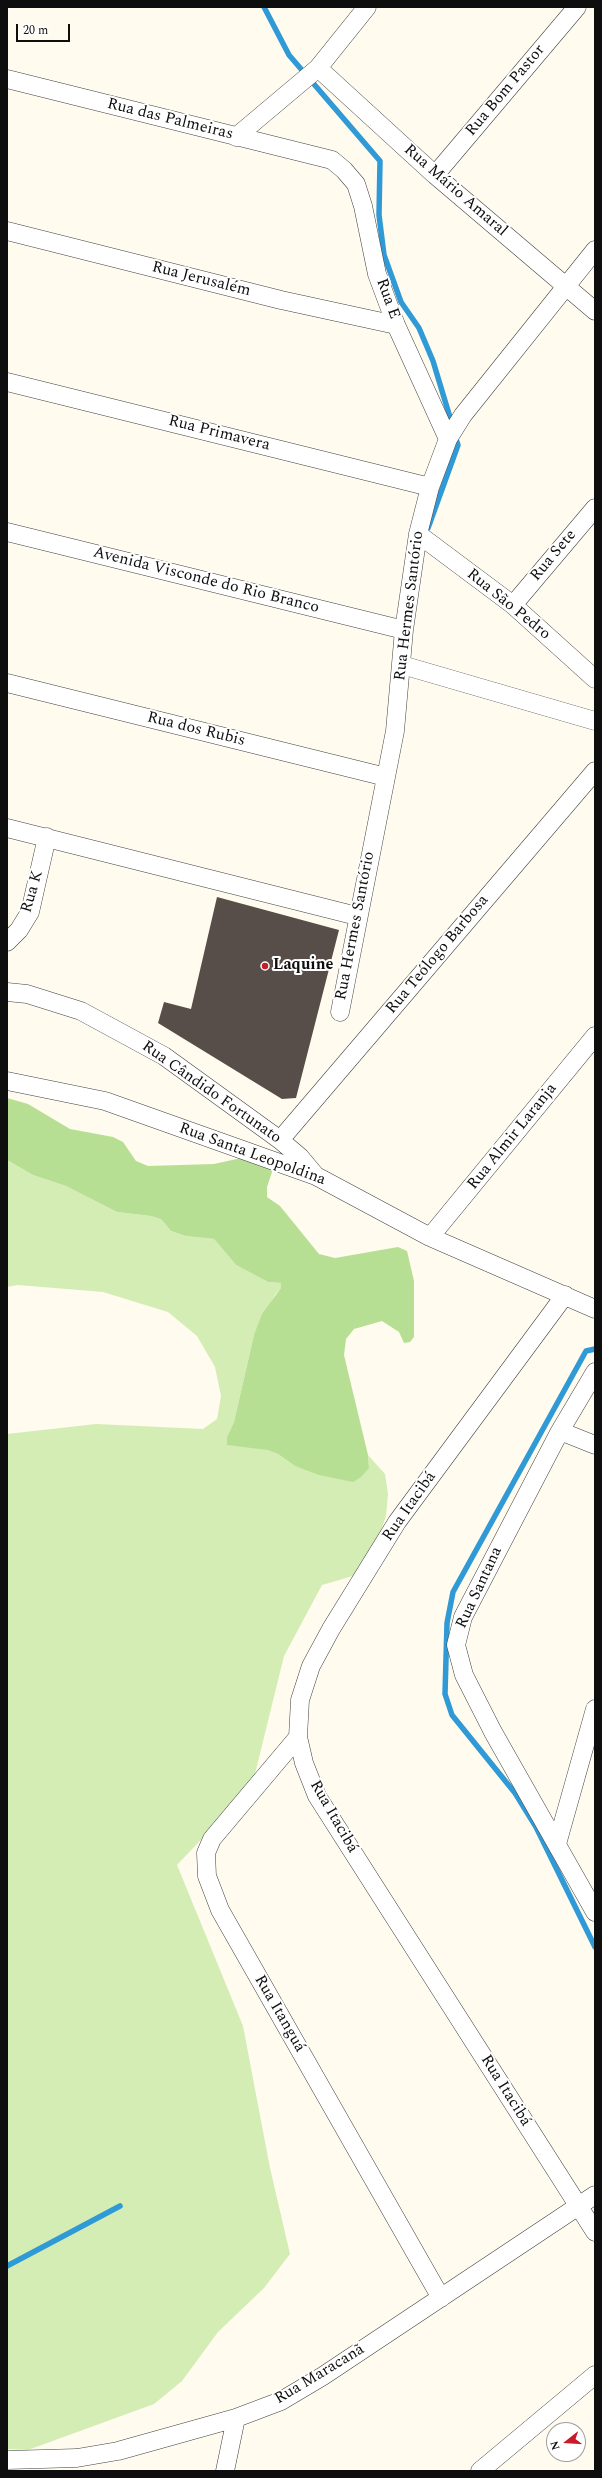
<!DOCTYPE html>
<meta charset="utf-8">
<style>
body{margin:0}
#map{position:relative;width:602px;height:2478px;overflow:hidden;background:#fffbee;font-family:Spectral,serif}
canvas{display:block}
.frame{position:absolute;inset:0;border:8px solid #0e0e0e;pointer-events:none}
.north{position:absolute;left:546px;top:2422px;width:40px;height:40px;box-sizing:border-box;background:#fff;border:1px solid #9f9f9f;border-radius:50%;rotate:253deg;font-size:11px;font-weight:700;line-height:16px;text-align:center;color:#0e0e0e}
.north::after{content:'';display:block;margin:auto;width:14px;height:18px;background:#c81b29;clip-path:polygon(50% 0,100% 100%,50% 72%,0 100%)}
.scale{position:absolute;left:16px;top:24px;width:54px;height:18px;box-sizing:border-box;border:2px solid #0e0e0e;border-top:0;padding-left:5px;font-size:12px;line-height:14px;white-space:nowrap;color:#0e0e0e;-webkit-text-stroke:3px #fff;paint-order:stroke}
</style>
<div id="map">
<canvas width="602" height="2478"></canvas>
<div class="frame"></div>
<div class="north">N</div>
<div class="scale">20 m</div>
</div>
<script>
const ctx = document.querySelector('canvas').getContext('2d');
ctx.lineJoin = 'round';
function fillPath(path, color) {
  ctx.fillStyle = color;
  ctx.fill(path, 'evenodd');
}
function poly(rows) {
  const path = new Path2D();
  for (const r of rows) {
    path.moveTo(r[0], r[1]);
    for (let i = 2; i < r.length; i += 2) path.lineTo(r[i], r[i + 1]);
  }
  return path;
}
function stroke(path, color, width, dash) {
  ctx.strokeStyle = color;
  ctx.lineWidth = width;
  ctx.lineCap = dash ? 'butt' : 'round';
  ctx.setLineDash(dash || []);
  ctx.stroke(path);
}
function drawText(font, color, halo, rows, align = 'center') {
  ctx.font = font + ' Spectral,serif';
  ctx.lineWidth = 4;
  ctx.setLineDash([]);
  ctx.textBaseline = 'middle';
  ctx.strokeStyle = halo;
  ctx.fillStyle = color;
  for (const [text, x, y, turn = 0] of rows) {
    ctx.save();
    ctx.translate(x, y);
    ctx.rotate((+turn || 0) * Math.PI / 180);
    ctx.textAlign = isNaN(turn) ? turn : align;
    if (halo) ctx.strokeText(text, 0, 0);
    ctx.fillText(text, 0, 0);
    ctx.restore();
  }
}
const green = poly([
 [7,1160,33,1175,66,1186,117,1212,151,1216,161,1219,171,1231,186,1236,214,1239,236,1265,268,1282,281,1283,281,1288,275,1295,254,1335,234,1422,227,1437,231,1444,267,1450,278,1454,295,1466,336,1478,369,1468,368,1455,385,1474,388,1494,386,1516,380,1533,353,1576,322,1585,284,1656,252,1786,177,1865,243,2026,270,2168,290,2254,264,2288,218,2332,182,2381,154,2404,28,2450,7,2449,7,1434,96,1424,203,1429,217,1419,221,1396,215,1367,197,1336,168,1312,103,1292,18,1285,7,1287]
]);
const forest = poly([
 [7,1098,28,1104,70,1129,113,1137,123,1142,136,1161,148,1166,214,1164,255,1155,274,1166,267,1187,267,1197,280,1206,319,1254,335,1258,398,1247,407,1251,414,1281,414,1337,410,1342,404,1343,399,1332,382,1321,354,1329,346,1339,344,1355,368,1455,369,1468,361,1477,353,1482,319,1475,295,1466,278,1454,267,1450,227,1445,227,1437,234,1422,254,1335,262,1314,281,1288,281,1283,268,1282,236,1265,214,1239,186,1236,171,1231,161,1219,151,1216,117,1212,66,1186,33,1175,7,1160]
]);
const stream = poly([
 [264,7,289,55,380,161,379,215,384,255,401,302,419,328,433,361,452,424],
 [428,528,458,445,455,436],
 [595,1349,586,1351,453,1592,447,1623,445,1694,452,1715,515,1793,536,1827,595,1947],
 [7,2266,120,2206]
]);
const building = poly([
 [217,897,339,930,296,1098,282,1099,158,1023,164,1002,191,1009]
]);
const minor = poly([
 [318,68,435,175,595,311],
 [7,79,332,160,344,170,356,184,363,206,377,274,396,325,448,439],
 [236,137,318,68,367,7],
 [435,175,577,7],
 [7,231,281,300,396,325],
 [7,382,430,487],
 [7,532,404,630],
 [418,534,513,605,595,679],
 [513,605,595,508],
 [402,665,595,721],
 [7,683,386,777],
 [7,828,357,916],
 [7,942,19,930,30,912,47,837],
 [7,992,27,994,81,1011,164,1056,280,1140,300,1157,316,1176],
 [340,1012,395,731,404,630,418,534,430,487,448,439,463,415,595,250],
 [7,1081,105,1101,316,1176,430,1237,595,1309],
 [280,1140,595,771],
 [430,1237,595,1036],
 [565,1295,397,1522,331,1629,311,1666,300,1700,298,1737,304,1763,317,1796,595,2232],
 [595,1372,560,1431,463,1617,456,1645,464,1675,493,1732,595,1912],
 [560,1431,595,1445],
 [298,1737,212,1839,206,1853,207,1876,220,1910,441,2298],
 [557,1844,595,1709],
 [7,2460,77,2458,118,2451,236,2418,281,2401,323,2376,595,2195],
 [225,2471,236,2418],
 [480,2471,595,2375]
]);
const markers = [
 [265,966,4,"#c81b29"]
];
const streetNames = [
 ["Rua Bom Pastor",506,91,-50],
 ["Rua das Palmeiras",170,120,14],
 ["Rua Mário Amaral",455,191,41],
 ["Rua Jerusalém",201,280,14],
 ["Rua E",387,299,70],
 ["Rua Primavera",219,434,14],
 ["Rua Sete",554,556,-50],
 ["Avenida Visconde do Rio Branco",206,581,14],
 ["Rua São Pedro",508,605,39],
 ["Rua Hermes Santório",410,606,-83],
 ["Rua dos Rubis",196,730,14],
 ["Rua K",33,892,-74],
 ["Rua Hermes Santório",356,926,-79],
 ["Rua Teólogo Barbosa",438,955,-50],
 ["Rua Cândido Fortunato",211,1093,35],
 ["Rua Almir Laranja",513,1137,-51],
 ["Rua Santa Leopoldina",252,1155,20],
 ["Rua Itacibá",410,1507,-55],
 ["Rua Santana",480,1588,-65],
 ["Rua Itacibá",333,1817,60],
 ["Rua Itanguá",279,2014,60],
 ["Rua Itacibá",505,2091,58],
 ["Rua Maracanã",320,2375,-31]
];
const poiNames = [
 ["Laquine",273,966]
];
fillPath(green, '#d4edb5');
fillPath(forest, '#b7df93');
stroke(stream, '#309ad7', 5.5);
fillPath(building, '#574e49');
stroke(minor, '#414141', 19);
stroke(minor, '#fff', 18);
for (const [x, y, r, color] of markers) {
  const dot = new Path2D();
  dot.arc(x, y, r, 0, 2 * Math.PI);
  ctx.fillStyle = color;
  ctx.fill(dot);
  stroke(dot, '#fff', 1.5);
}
drawText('16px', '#0e0e0e', '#fff', streetNames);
drawText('bold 16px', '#0e0e0e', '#fff', poiNames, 'left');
</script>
